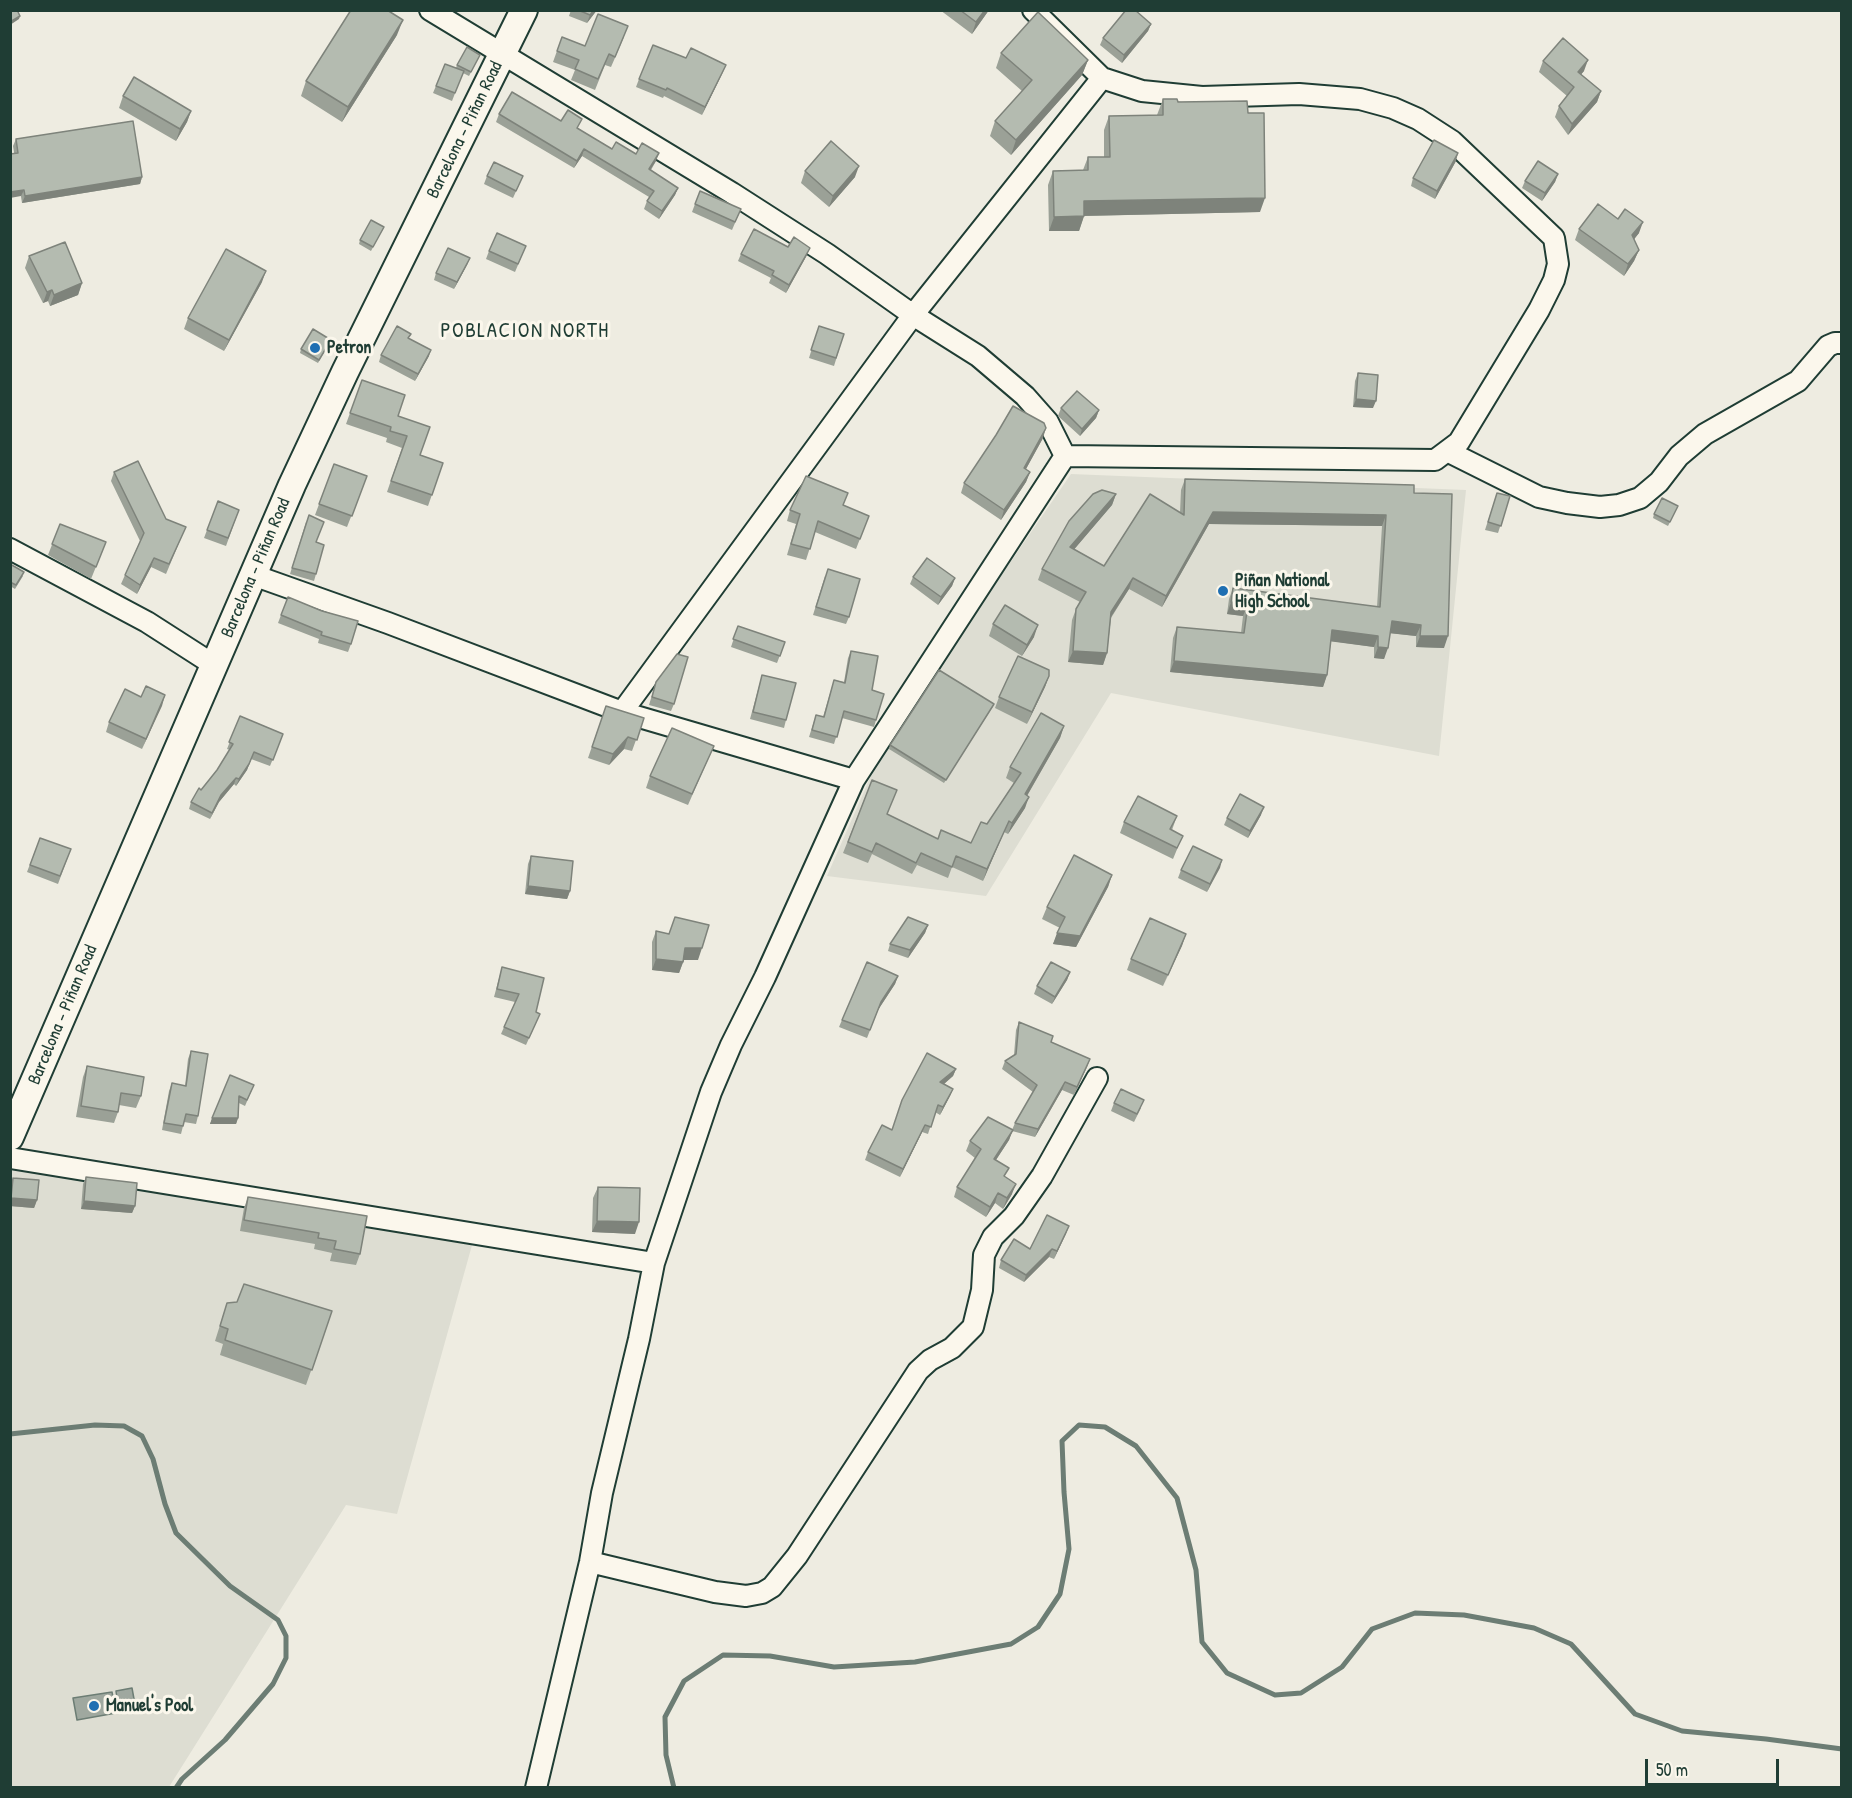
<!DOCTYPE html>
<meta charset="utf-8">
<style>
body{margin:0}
#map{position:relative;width:1852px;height:1798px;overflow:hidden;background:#eeece1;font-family:"Patrick Hand",sans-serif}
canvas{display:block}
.frame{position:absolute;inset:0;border:12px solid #1f3d34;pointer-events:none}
.scale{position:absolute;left:1645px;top:1759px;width:134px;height:27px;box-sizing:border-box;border:3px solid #1f3d34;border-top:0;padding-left:8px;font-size:18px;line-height:21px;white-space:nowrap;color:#1f3d34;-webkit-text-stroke:4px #fbf7ec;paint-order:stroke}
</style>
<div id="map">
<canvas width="1852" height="1798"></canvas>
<div class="frame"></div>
<div class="scale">50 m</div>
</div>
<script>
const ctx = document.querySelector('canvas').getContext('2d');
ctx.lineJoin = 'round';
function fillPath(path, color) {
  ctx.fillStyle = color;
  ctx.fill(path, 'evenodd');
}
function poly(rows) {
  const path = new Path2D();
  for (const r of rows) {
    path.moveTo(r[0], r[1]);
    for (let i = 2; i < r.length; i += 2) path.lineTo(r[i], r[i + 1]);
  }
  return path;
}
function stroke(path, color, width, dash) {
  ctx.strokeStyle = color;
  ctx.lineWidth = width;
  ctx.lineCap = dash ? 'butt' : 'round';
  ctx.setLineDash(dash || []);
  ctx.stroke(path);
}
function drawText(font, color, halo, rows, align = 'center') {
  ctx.font = font + ' "Patrick Hand",sans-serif';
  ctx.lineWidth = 6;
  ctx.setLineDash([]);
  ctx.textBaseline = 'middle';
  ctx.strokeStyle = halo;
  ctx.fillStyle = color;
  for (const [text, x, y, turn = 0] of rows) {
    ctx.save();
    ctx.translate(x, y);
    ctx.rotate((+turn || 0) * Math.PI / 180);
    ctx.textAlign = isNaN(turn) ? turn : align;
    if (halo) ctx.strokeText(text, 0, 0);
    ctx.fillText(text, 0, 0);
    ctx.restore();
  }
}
const built = poly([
 [1071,474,1466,490,1439,756,1111,693,986,896,827,876,884,746],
 [15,1165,474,1238,397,1514,346,1505,169,1787,11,1788,10,1176]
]);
const water = poly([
 [132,1688,136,1710,119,1713,116,1691,132,1688],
 [112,1692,116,1713,77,1720,73,1698,112,1692]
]);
const stream = poly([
 [10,1434,95,1425,124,1426,142,1436,153,1459,165,1504,176,1533,230,1586,278,1620,286,1636,286,1658,273,1684,225,1740,182,1779,176,1788],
 [674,1788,666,1755,665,1717,684,1681,723,1655,770,1656,834,1667,915,1662,1011,1644,1038,1627,1060,1594,1069,1549,1064,1492,1062,1441,1079,1425,1105,1427,1136,1446,1177,1498,1196,1570,1202,1642,1227,1673,1275,1695,1301,1693,1342,1667,1372,1629,1415,1613,1464,1615,1534,1628,1571,1644,1635,1714,1682,1731,1766,1739,1842,1749]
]);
const minor = poly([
 [430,10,732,193,827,254,913,315,978,356,1025,396,1048,422,1065,456],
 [1033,10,1102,78,1142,91,1202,97,1299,94,1360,99,1393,108,1418,119,1452,141,1554,238,1558,264,1554,280,1539,310,1459,442,1435,460,1065,456],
 [1449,452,1539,497,1567,503,1600,507,1619,505,1640,498,1659,482,1679,456,1705,434,1798,381,1828,346,1835,343,1842,343],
 [10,549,147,622,214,665],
 [253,575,388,623,622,712,854,780],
 [622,712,913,315,1102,78],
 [10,1158,654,1263],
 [590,1562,715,1592,746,1596,762,1593,772,1587,797,1556,918,1371,930,1360,952,1348,973,1327,982,1290,984,1255,993,1237,1014,1216,1042,1176,1097,1078],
 [536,1788,590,1562,602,1493,639,1339,654,1263,711,1092,731,1045,765,977,854,780,1065,456]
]);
const major = poly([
 [10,1137,292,485,345,372,524,10]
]);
const wall = poly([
 [571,10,597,10,587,23,569,16],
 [940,10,989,10,972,34],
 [1151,24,1148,31,1122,63,1100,45,1103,38],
 [397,35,342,122,301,96,306,81],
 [562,37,585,46,624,37,611,67,605,65,595,90,571,80,575,70,553,62],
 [1001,53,1088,60,1082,75,1011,155,990,136,995,121,1022,91,996,68],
 [480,55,469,76,463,73,452,101,433,93,445,64,456,68,457,65],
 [686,58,726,65,702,115,664,96,663,98,636,87,639,79],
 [1543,61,1584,71,1581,74,1601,91,1597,102,1568,135,1555,117,1559,106,1567,96,1539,72],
 [123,96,191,111,187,122,176,141,119,108],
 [1163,99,1248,113,1260,212,1084,216,1079,231,1049,231,1048,185,1053,171,1083,170,1088,157,1104,157,1104,130,1109,116,1157,115],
 [499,114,561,121,579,129,612,149,636,154,656,161,651,170,678,188,675,195,659,219,644,209,647,201,649,197,582,156,574,168,496,122],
 [16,139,142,177,140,184,22,203,13,146],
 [1456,161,1435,199,1411,186,1413,178],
 [805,171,855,177,829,207,801,183],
 [1558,174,1555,182,1542,201,1522,188,1525,181],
 [487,176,523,176,513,198,484,184],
 [695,204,741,209,732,230,692,212],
 [384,227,371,251,359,244,360,240],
 [1579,229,1639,233,1634,239,1639,250,1634,261,1624,276,1575,240],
 [526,246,515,272,486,259,489,251],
 [788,247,807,255,786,293,769,283,771,278,738,261,741,254],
 [29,256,82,283,78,295,50,306,48,301,43,303,25,268],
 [470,258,467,265,454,289,434,280,436,273],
 [262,282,224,351,184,329,188,318],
 [819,326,844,334,834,366,809,358],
 [409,338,429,356,415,381,379,362,381,355],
 [331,340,318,363,300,353,301,349],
 [1358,373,1373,408,1353,407,1355,381],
 [362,380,398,416,420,455,443,463,428,506,387,492,402,448,386,442,387,438,346,424],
 [1061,408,1099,410,1096,418,1080,436,1058,416],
 [1043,438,1026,469,1030,472,1026,482,1001,520,961,493,964,483],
 [334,464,367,476,347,527,315,515],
 [114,472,166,519,182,536,166,574,151,567,137,594,121,584,140,541,111,481],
 [1185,479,1414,493,1444,648,1416,647,1416,636,1390,633,1384,659,1374,658,1374,647,1331,641,1327,675,1323,687,1170,672,1173,638,1177,627,1241,633,1243,616,1227,614,1229,599,1233,588,1377,607,1382,526,1209,524,1162,607,1129,589,1111,618,1107,653,1103,665,1068,662,1072,620,1076,609,1080,602,1038,580,1042,569,1116,494,1112,505,1074,549,1104,566,1180,513,1181,490],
 [1497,493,1510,496,1498,533,1485,530],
 [218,501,239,510,226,546,204,538],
 [843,506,869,516,856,549,815,532,806,560,787,555,796,524,787,521,790,510],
 [1676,510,1668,526,1653,518,1654,514],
 [306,522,316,542,316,574,314,581,290,574],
 [60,524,106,542,91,579,48,555],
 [10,564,23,576,15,589,10,586],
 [825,576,849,617,846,624,813,615],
 [913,577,955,578,952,586,938,605,910,584],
 [281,615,351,644,348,652,318,643,319,639,278,623],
 [993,624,1034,637,1022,656,989,636],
 [738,626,785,642,777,663,731,647],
 [851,651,872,690,876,720,874,727,842,718,834,744,809,737,816,715,823,717,834,680,844,682,848,658],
 [762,675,786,720,784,728,750,719],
 [1049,676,1045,687,1027,724,995,708,999,697],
 [656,682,674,704,671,711,649,705],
 [165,695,142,749,106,732,109,722,141,697],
 [994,704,992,708,944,783,889,749,890,745],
 [606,706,644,718,632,751,624,749,609,765,588,758],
 [240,716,283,734,270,766,251,759,247,770,236,786,234,784,219,802,210,819,189,809,191,802,217,770,230,750,227,749],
 [1064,726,1060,738,1027,796,1025,808,1008,834,1004,832,983,881,952,867,948,878,917,865,912,874,872,854,868,863,843,853,872,780,888,815,938,839,971,843,987,824,1014,783,1006,778,1010,767],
 [714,746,688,805,646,788,650,776],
 [1261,815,1248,838,1224,825,1227,818],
 [1177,816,1172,830,1178,847,1173,859,1120,833,1124,822],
 [40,838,71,849,58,884,27,872],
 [531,856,570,891,567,899,525,894,528,864],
 [1222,860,1207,892,1178,878,1181,870],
 [1112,875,1108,887,1076,947,1053,944,1060,928,1042,919,1047,907],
 [928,925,925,933,908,958,888,951,890,944],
 [656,931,698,960,684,960,679,973,652,970,652,942],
 [1186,934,1163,986,1127,970,1131,959],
 [502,967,536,1012,540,1014,526,1045,501,1034,515,1002,494,997],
 [1070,972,1067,980,1052,1004,1034,994,1037,986],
 [898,976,895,984,878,1010,867,1038,839,1027,842,1020],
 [1019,1022,1051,1042,1090,1059,1074,1095,1062,1090,1035,1137,1012,1131,1009,1140,996,1160,1005,1178,1012,1194,1003,1209,995,1203,986,1217,954,1197,957,1187,975,1158,966,1151,970,1141,1012,1130,1015,1123,1033,1092,1002,1069,1005,1061,1014,1055,1016,1030],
 [191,1051,198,1116,196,1124,184,1122,181,1134,162,1130,169,1091,172,1083,185,1086,188,1059],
 [87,1066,141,1096,136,1108,119,1105,118,1112,114,1123,76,1117,83,1077],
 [956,1069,953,1076,944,1084,953,1089,950,1096,940,1115,935,1112,928,1134,922,1132,900,1177,865,1160,868,1152],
 [230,1075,254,1085,245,1106,239,1103,238,1118,236,1124,210,1124],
 [1114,1103,1141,1108,1134,1122,1111,1111],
 [86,1177,135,1206,132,1213,81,1209,83,1184],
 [13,1178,37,1200,34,1208,10,1206,10,1185],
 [598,1187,635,1234,592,1232,593,1198],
 [248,1197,360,1254,356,1265,330,1261,332,1253,314,1249,315,1244,240,1231,244,1208],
 [1069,1226,1054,1259,1049,1257,1024,1282,999,1268,1001,1260,1030,1249],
 [227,1303,332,1311,306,1385,220,1355,223,1344,215,1341]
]);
const shadedWall = poly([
 [594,10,597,10,587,23,590,15],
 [985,10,989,10,972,34,976,22],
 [20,16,19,19,10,25,10,22],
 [403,20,397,35,342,122,348,107],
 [1151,24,1148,31,1122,63,1124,55],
 [1088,60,1082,75,1011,155,1016,140],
 [1588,60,1584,71,1574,83,1578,72],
 [726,65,723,72,702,115,705,107],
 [1601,91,1597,102,1568,135,1572,124],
 [191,111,187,122,176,141,180,129],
 [584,149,582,156,574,168,577,161],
 [659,153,656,161,646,176,649,169],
 [1458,153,1456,161,1435,199,1437,191],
 [859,166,855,177,829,207,833,196],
 [1558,174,1555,182,1542,201,1545,193],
 [142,177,140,184,22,203,25,196],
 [678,188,675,195,659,219,662,211],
 [24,190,21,196,10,198,10,192],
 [1265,198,1260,212,1079,216,1084,201],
 [1084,216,1079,231,1049,231,1054,217],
 [1643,222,1639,233,1628,247,1632,235],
 [810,248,807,255,786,293,789,285],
 [1639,250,1634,261,1624,276,1628,264],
 [470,258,467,265,454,289,457,282],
 [266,271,262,282,224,351,229,340],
 [82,283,78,295,50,306,54,295],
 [52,290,48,301,43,303,47,292],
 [431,350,429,356,415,381,418,374],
 [1356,399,1376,401,1373,408,1353,407],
 [1099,410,1096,418,1080,436,1082,429],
 [1046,428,1043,438,1021,478,1024,468],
 [1030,472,1026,482,1001,520,1004,510],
 [1116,494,1112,505,1066,559,1070,547],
 [1213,512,1386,515,1382,526,1209,524,1162,607,1166,596],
 [154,558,151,567,137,594,140,585],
 [955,578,952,586,938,605,941,597],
 [1133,578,1129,589,1107,623,1111,612],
 [1231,602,1248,604,1243,616,1227,614],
 [1392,621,1421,625,1416,636,1388,633],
 [1038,625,1034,637,1022,656,1027,645],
 [1332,630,1378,636,1374,647,1328,641],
 [1420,636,1448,636,1444,648,1416,647],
 [1378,647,1388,648,1384,659,1374,658],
 [1073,651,1107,653,1103,665,1068,662],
 [1174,661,1327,675,1323,687,1170,672],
 [1049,676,1045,687,1027,724,1032,712],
 [165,695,162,706,142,749,146,739],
 [1064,726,1060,738,1021,806,1025,794],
 [628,737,624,749,609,765,613,754],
 [254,752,247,770,236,786,239,779],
 [236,778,234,784,219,802,210,819,221,795],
 [1029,797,1025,808,1008,834,1012,823],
 [1264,807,1261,815,1248,838,1250,831],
 [1009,821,1004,832,983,881,987,869],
 [1222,860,1220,868,1207,892,1210,884],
 [1112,875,1108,887,1076,947,1053,944,1057,933],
 [528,886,570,891,567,899,525,894],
 [928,925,925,933,908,958,910,950],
 [1186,934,1182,946,1163,986,1168,975],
 [685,948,702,948,698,960,681,960],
 [656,959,683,962,679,973,652,970],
 [1070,972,1067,980,1052,1004,1055,997],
 [898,976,895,984,878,1010,867,1038,881,1002],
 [1090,1059,1087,1067,1074,1095,1077,1087],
 [956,1069,953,1076,937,1090,940,1082],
 [1065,1082,1062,1090,1035,1137,1038,1129],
 [953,1089,950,1096,940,1115,943,1107],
 [212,1118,238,1118,236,1124,210,1124],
 [925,1125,922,1132,900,1177,903,1169],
 [1013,1130,1009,1140,990,1169,994,1159],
 [1016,1184,1012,1194,1003,1209,1007,1198],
 [998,1193,995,1203,986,1217,990,1207],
 [11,1198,37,1200,34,1208,10,1206],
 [84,1201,135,1206,132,1213,81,1209],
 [597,1221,639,1222,635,1234,592,1232],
 [1069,1226,1066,1234,1054,1259,1057,1251],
 [1052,1249,1049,1257,1024,1282,1026,1275]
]);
const building = poly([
 [10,10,17,10,20,16,10,22,10,10],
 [351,10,387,10,403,20,348,107,306,81,351,10],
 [578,10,594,10,590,15,578,10],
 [960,10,985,10,976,22,960,10],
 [1126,10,1135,10,1151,24,1124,55,1103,38,1126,10],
 [1038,12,1088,60,1016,140,995,121,1032,80,1001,53,1038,12],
 [598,14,628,26,615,57,609,54,598,79,575,69,579,60,557,51,562,37,585,46,598,14],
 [1563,38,1588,60,1578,72,1601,91,1572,124,1559,106,1574,87,1543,61,1563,38],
 [653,45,686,58,691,48,726,65,705,107,667,88,666,90,639,79,653,45],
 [467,47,480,55,471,72,457,65,467,47],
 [445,64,464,71,455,93,436,86,445,64],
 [134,77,191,111,180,129,123,96,134,77],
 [512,92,561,121,568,110,582,119,577,128,612,149,616,142,636,154,642,143,659,153,649,169,678,188,662,211,647,201,654,191,584,149,577,161,499,114,512,92],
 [1163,99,1177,99,1178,102,1247,101,1248,113,1264,113,1265,198,1084,201,1084,216,1054,217,1053,171,1088,170,1088,157,1110,157,1109,116,1163,115,1163,99],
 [133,121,142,177,25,196,24,190,10,192,10,154,18,153,16,139,133,121],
 [1434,140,1458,153,1437,191,1413,178,1434,140],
 [831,141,859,166,833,196,805,171,831,141],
 [1538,161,1558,174,1545,193,1525,181,1538,161],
 [494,162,523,176,516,191,487,176,494,162],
 [700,191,741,209,735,222,695,204,700,191],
 [1598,204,1618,219,1625,209,1643,222,1632,235,1639,250,1628,264,1579,229,1598,204],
 [371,220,384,227,373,247,360,240,371,220],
 [754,229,788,247,794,237,810,248,789,285,772,275,774,271,741,254,754,229],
 [497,233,526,246,518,264,489,251,497,233],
 [65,242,82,283,54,295,52,290,47,292,29,256,65,242],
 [448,248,470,258,457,282,436,273,448,248],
 [226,249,266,271,229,340,188,318,226,249],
 [397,326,411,334,408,338,431,350,418,374,381,355,397,326],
 [819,326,844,334,836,358,811,350,819,326],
 [313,329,331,340,319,360,301,349,313,329],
 [1358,373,1378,375,1376,401,1356,399,1358,373],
 [362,380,405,395,398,416,430,427,420,455,443,463,432,495,391,481,407,436,390,431,391,427,350,413,362,380],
 [1077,391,1099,410,1082,429,1061,408,1077,391],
 [1013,406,1044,423,1046,428,1024,468,1030,472,1004,510,964,483,996,435,1013,406],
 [138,461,166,519,186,527,169,564,154,558,140,585,125,575,144,533,114,472,138,461],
 [334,464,367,476,352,516,319,504,334,464],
 [806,476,848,493,843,505,869,516,860,539,818,521,810,549,791,544,800,514,790,510,806,476],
 [1185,479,1414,485,1414,493,1452,494,1448,636,1420,636,1421,625,1392,621,1388,648,1378,647,1378,636,1332,630,1327,675,1174,661,1177,627,1244,633,1248,604,1231,602,1233,588,1380,607,1386,515,1213,512,1166,596,1133,578,1111,612,1107,653,1073,651,1076,609,1086,592,1042,569,1069,521,1093,494,1102,490,1116,494,1070,547,1104,566,1150,494,1184,515,1185,479],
 [1497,493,1510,496,1501,526,1488,522,1497,493],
 [1662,498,1678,506,1670,522,1654,514,1662,498],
 [218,501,239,510,228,538,207,530,218,501],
 [309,515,324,522,316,542,324,545,316,574,292,568,309,515],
 [60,524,106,542,96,567,52,544,60,524],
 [927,558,955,578,941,597,913,577,927,558],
 [10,564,24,572,16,585,10,582,10,564],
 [828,569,860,579,849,617,816,607,828,569],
 [288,597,322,611,358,621,351,644,321,635,322,632,281,615,288,597],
 [1005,605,1038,625,1027,645,993,624,1005,605],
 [738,626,785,642,780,656,733,639,738,626],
 [851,651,878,656,872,690,884,694,876,720,844,711,837,737,812,730,816,715,824,717,834,680,845,683,851,651],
 [677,654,688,657,674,704,652,697,656,682,677,654],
 [1018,656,1049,670,1049,676,1032,712,999,697,1018,656],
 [939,670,994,704,946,780,890,745,939,670],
 [762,675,796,683,786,720,753,712,762,675],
 [146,686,165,695,146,739,109,722,125,689,141,697,146,686],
 [606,706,644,718,637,740,628,737,613,754,592,747,606,706],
 [1041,713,1064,726,1025,794,1029,797,1012,823,1009,821,987,869,956,856,952,867,921,853,916,863,876,843,872,852,848,842,872,780,897,790,887,814,938,839,941,830,971,843,981,822,987,824,1021,773,1010,767,1041,713],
 [240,716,283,734,273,760,254,752,249,764,239,779,236,778,221,795,212,813,191,802,199,788,201,790,217,770,233,744,229,742,240,716],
 [672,728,714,746,692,794,650,776,672,728],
 [1240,794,1264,807,1250,831,1227,818,1240,794],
 [1138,796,1177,816,1170,829,1183,836,1177,848,1124,822,1138,796],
 [40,838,71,849,60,876,30,865,40,838],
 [1193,846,1222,860,1210,884,1181,870,1193,846],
 [1074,855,1112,875,1080,936,1057,933,1065,917,1047,907,1074,855],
 [531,856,573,861,570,891,528,886,531,856],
 [675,917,709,925,702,948,685,948,683,962,656,959,656,931,669,934,675,917],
 [908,917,928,925,910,950,890,944,908,917],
 [1150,918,1186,934,1168,975,1131,959,1150,918],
 [867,962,898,976,881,1002,870,1030,842,1020,867,962],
 [1051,962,1070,972,1055,997,1037,986,1051,962],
 [502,967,544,978,536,1012,540,1014,529,1038,504,1027,519,994,497,989,502,967],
 [1019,1022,1053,1036,1051,1042,1090,1059,1077,1087,1065,1082,1038,1129,1015,1123,1037,1085,1005,1061,1016,1054,1019,1022],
 [191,1051,208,1054,198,1116,186,1114,183,1126,164,1123,172,1083,186,1086,191,1051],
 [927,1053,956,1069,940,1082,953,1089,943,1107,938,1105,931,1127,925,1125,903,1169,868,1152,882,1125,892,1130,902,1100,927,1053],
 [87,1066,144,1077,141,1096,121,1093,118,1112,81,1106,87,1066],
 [230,1075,254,1085,247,1100,239,1096,238,1118,212,1118,230,1075],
 [1121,1089,1144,1100,1137,1114,1114,1103,1121,1089],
 [988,1117,1013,1130,994,1159,1009,1168,1004,1176,1016,1184,1007,1198,998,1193,990,1207,957,1187,981,1149,970,1141,988,1117],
 [86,1177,137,1183,135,1206,84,1201,86,1177],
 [13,1178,39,1180,37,1200,11,1198,13,1178],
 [598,1187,640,1188,639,1222,597,1221,598,1187],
 [248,1197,367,1216,360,1254,334,1249,336,1241,318,1238,319,1233,244,1220,248,1197],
 [1047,1215,1069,1226,1057,1251,1052,1249,1026,1275,1001,1260,1014,1239,1030,1249,1047,1215],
 [244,1284,332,1311,312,1370,225,1340,228,1329,220,1326,227,1303,237,1302,244,1284]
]);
const markers = [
 [315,348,6,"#1f6fb2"],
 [1223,591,6,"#1f6fb2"],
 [94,1706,6,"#1f6fb2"]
];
const streetNames = [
 ["Barcelona - Piñan Road",465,130,-64],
 ["Barcelona - Piñan Road",256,568,-67],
 ["Barcelona - Piñan Road",63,1015,-67]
];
const poiNames = [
 ["Petron",327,348],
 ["Piñan National",1235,581],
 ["High School",1235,602],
 ["Manuel's Pool",106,1706]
];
const quarterNames = [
 ["POBLACION NORTH",525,331]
];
fillPath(built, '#ddddd2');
fillPath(water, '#9fa89f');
stroke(water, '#6c7d74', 1.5);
stroke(stream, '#6c7d74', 5);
stroke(minor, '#1f3d34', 24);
stroke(major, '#1f3d34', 30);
stroke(minor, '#fbf7ec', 20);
stroke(major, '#fbf7ec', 26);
fillPath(wall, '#9ba197');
fillPath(shadedWall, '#7e837b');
fillPath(building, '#b4bbb0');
stroke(building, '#7e837b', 1.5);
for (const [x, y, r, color] of markers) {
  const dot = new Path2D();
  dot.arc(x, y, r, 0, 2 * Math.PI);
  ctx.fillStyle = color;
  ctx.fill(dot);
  stroke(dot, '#fbf7ec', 2);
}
drawText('18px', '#1f3d34', '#fbf7ec', streetNames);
drawText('bold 18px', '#1f3d34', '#fbf7ec', poiNames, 'left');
ctx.letterSpacing = '1.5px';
drawText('21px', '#1f3d34', '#fbf7ec', quarterNames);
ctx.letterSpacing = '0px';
</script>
